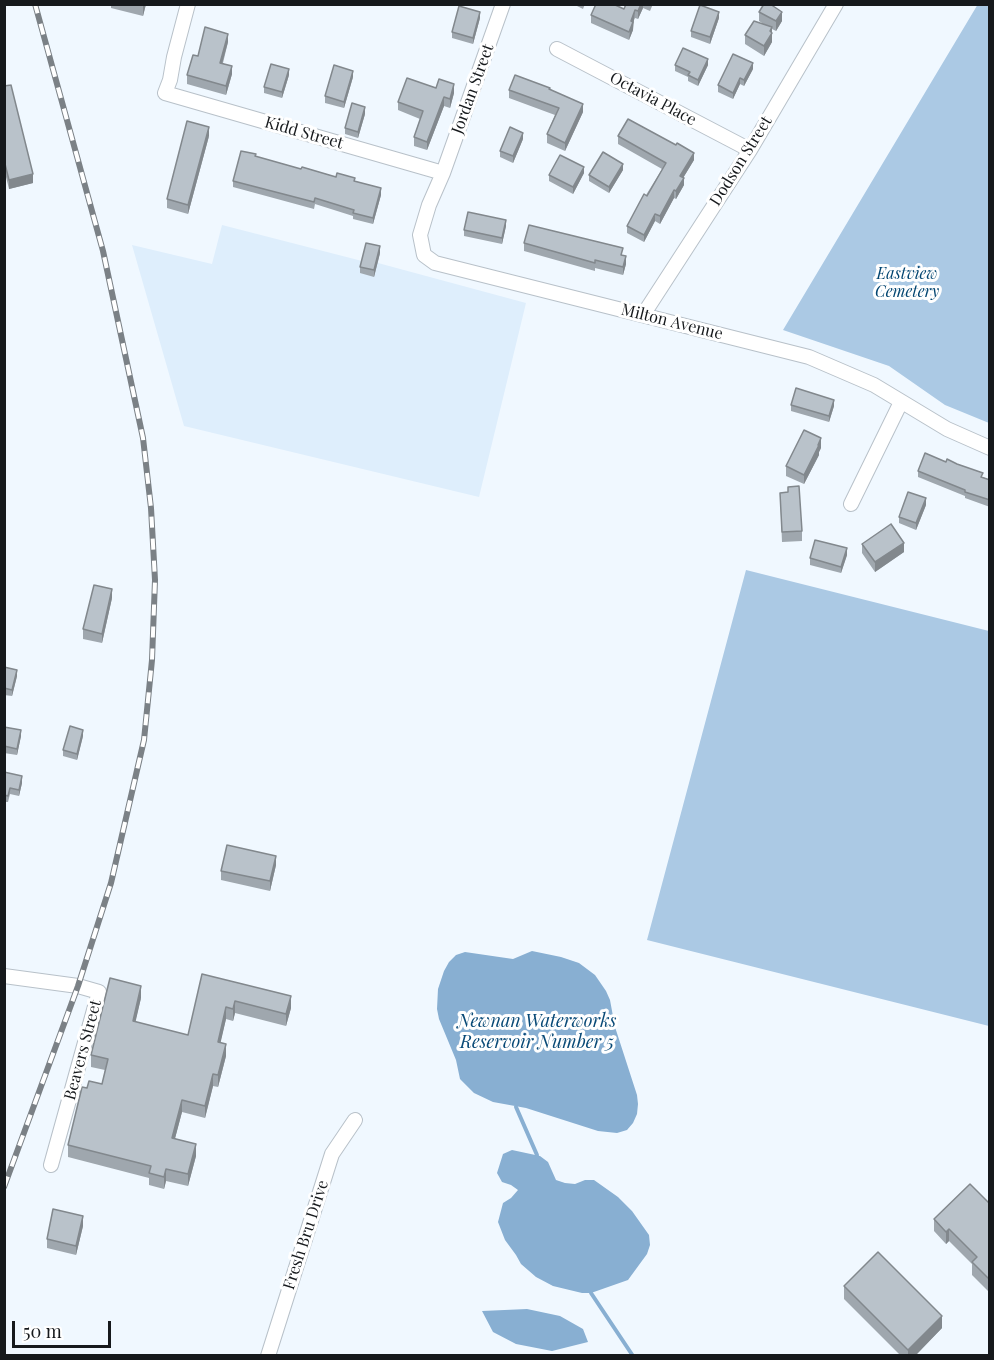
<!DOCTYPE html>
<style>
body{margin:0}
#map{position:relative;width:994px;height:1360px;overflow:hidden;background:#f0f8ff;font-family:"Playfair Display",serif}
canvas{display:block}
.frame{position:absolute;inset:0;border:6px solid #16191c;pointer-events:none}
.scale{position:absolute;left:12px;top:1321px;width:99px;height:27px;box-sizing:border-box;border:3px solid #16191c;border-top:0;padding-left:8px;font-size:18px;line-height:21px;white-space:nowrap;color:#16191c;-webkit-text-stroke:4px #fff;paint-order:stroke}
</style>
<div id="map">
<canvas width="994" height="1360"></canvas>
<div class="frame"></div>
<div class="scale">50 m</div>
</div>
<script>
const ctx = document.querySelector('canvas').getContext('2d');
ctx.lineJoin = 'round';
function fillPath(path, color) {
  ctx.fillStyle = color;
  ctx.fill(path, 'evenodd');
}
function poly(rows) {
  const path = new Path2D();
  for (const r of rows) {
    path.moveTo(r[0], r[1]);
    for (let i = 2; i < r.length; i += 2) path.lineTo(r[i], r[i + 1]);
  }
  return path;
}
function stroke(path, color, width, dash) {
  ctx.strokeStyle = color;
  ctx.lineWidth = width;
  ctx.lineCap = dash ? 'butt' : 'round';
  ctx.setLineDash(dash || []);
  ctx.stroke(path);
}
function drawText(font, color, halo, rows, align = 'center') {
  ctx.font = font + ' "Playfair Display",serif';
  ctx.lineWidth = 6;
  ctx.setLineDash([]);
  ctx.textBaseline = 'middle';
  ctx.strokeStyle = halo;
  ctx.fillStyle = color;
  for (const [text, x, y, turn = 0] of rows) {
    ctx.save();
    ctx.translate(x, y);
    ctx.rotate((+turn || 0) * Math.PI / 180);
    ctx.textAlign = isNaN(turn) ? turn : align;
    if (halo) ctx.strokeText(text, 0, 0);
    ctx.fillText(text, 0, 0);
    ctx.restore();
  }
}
const built = poly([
 [222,225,362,261,366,249,380,253,378,263,526,303,479,497,184,426,132,245,212,264]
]);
const green = poly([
 [978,4,990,5,989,423,945,405,889,366,783,330],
 [746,570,989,631,989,1026,647,940]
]);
const water = poly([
 [532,951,561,957,579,963,595,975,606,991,610,1000,615,1027,637,1095,638,1104,637,1114,633,1123,627,1130,617,1133,598,1131,526,1108,493,1102,474,1093,460,1079,456,1060,439,1019,437,1009,438,989,444,971,449,962,456,955,465,952,513,959],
 [512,1150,540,1156,548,1162,556,1180,565,1183,575,1184,585,1180,594,1180,618,1197,632,1211,649,1235,650,1245,647,1254,628,1280,591,1293,582,1293,553,1286,536,1277,521,1264,516,1255,505,1240,498,1222,503,1203,511,1198,518,1190,511,1185,502,1182,497,1173,503,1154],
 [527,1309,560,1316,583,1329,588,1342,552,1351,516,1344,493,1332,482,1311]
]);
const stream = poly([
 [516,1107,537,1155],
 [591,1293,633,1356]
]);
const minor = poly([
 [188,4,174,57,170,80,165,93,443,173],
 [503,4,443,173,429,205,420,235,424,255,435,263,809,357,874,385,947,429,990,448],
 [557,49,750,150],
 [643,315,750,150,836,4],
 [851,504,901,402],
 [4,976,78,986,99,992,51,1165],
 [268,1356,332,1154,355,1120]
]);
const rail = poly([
 [4,1187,78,986,111,883,144,740,152,660,155,580,151,508,143,438,103,251,35,4]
]);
const wall = poly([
 [111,4,146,4,143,16,111,8],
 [573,4,585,4,583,9],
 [626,4,653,4,650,11,643,8,638,19,635,18,633,22,633,30,629,40,591,23,591,15,624,9],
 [759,12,782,21,776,31,772,29,772,42,764,56,745,44,745,35,765,25,759,21],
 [480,18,473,44,452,38,452,32],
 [719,18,710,44,691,37,691,31],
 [228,42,223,63,232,74,226,95,187,84,187,75,198,56],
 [675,65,708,65,698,86,688,81,688,77,675,71],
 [753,69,744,86,740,84,733,99,718,92,718,85],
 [289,75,282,98,264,93,264,87],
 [353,77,344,108,325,103,325,96],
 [4,86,33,183,9,189,4,169],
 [436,88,454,93,450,108,444,106,427,150,414,146,414,137,420,119,398,110,398,102],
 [550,89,583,112,565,151,547,143,547,134,555,115,509,98,509,90],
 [365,114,358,138,345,134,345,128],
 [209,136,188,214,167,208,167,199],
 [618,136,694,160,683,178,684,185,676,199,674,198,660,224,655,221,644,242,627,233,627,226,662,169,618,144],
 [523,139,513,163,500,157,500,151],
 [256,157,301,169,355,182,381,195,373,224,353,219,353,216,315,204,314,209,233,187,233,181],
 [623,170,609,193,589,181,589,175],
 [584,173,573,194,549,181,549,175],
 [506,226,502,244,464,236,464,230],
 [524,243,623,256,626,264,623,275,595,268,595,271,524,251],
 [380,253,374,277,360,273,360,267],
 [791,405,834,406,829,422,791,411],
 [821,448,819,452,819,455,804,484,786,476,786,466],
 [946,462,990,480,990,507,965,498,965,496,918,477,918,471],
 [788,492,802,531,802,541,782,542,780,493],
 [926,505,916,530,899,523,899,517],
 [862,544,904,552,875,572,862,553],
 [847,555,841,573,810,565,810,558],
 [112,598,102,643,83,639,83,629],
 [4,667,17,676,12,696,4,695],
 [4,727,21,736,17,755,4,753],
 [83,736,77,760,63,756,63,750],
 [4,772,22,783,19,796,10,794,8,802,4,802],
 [276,865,270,891,221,880,221,871],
 [202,974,291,1008,286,1026,235,1013,233,1021,226,1019,220,1043,226,1056,218,1087,213,1086,205,1118,182,1112,175,1138,196,1156,188,1186,166,1181,164,1189,149,1185,149,1178,68,1157,68,1145,87,1088,102,1084,105,1070,91,1067,91,1055,141,998,135,1022,188,1035],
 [990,1204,990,1293,972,1275,972,1264,949,1241,946,1244,934,1231,934,1219],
 [83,1226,76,1255,47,1248,47,1239],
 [844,1286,942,1328,915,1356,901,1356,844,1299]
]);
const shadedWall = poly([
 [143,4,146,4,143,16],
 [641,4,643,4,643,8,638,19,638,11],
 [635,10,633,30,629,40,631,21],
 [480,12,480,18,473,44,473,38],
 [719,12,719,18,710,44,710,37],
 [782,12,782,21,776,31,776,21],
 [772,27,772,42,764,56,764,46],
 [228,34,228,42,220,71,220,63],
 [708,59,708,65,698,86,698,80],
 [753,63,753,69,744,86,744,80],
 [232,66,232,74,226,95,226,86],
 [289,69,289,75,282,98,282,92],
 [353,71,353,77,344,108,344,102],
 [740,78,740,84,733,99,733,93],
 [454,84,454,93,450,108,450,99],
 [444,97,444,106,427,150,427,142],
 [583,104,583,112,565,151,565,143],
 [365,107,365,114,358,138,358,132],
 [209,127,209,136,188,214,188,205],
 [523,133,523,139,513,163,513,156],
 [694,153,694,160,680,183,680,176],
 [623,164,623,170,609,193,609,187],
 [584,167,584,173,573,194,573,187],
 [33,174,33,183,9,189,9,180],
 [684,178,684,185,676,199,676,191],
 [381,188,381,195,373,224,373,218],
 [674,190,674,198,660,224,660,216],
 [655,214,655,221,644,242,644,235],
 [506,220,506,226,502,244,502,238],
 [380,246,380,253,374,277,374,270],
 [626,256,626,264,623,275,623,267],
 [834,400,834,406,829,422,829,416],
 [821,438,821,448,819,452,819,455,804,484,804,475],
 [926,498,926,505,916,530,916,523],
 [904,543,904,552,875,572,875,562],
 [847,548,847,555,841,573,841,567],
 [112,589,112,598,102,643,102,634],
 [17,670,17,676,12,696,12,690],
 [21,730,21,736,17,755,17,749],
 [83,730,83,736,77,760,77,754],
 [22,776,22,783,19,796,19,790],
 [276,856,276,865,270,891,270,881],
 [141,986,141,998,133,1033,133,1021],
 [291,996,291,1008,286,1026,286,1014],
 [235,1001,235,1013,233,1021,233,1009],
 [226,1007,226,1019,218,1054,218,1042],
 [226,1044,226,1056,218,1087,218,1075],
 [213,1074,213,1086,205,1118,205,1106],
 [182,1100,182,1112,172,1150,172,1138],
 [196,1144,196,1156,188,1186,188,1174],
 [166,1169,166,1181,164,1189,164,1177],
 [83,1216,83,1226,76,1255,76,1246],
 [949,1229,949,1241,946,1244,946,1232],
 [942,1316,942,1328,915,1356,908,1356,908,1350]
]);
const building = poly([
 [596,4,613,4,624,9,626,4,641,4,638,11,635,10,631,21,633,22,629,32,591,15,596,4],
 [764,4,770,4,782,12,776,21,759,12,764,4],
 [700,5,719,12,710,37,691,31,700,5],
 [459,6,480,12,473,38,452,32,459,6],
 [754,21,772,27,770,31,772,33,764,46,745,35,754,21],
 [205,27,228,34,220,63,232,66,226,86,187,75,193,55,198,56,205,27],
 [683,48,708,59,698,80,688,75,690,72,675,65,683,48],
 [733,54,753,63,744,80,740,78,733,93,718,85,733,54],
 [271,64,289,69,282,92,264,87,271,64],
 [334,65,353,71,344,102,325,96,334,65],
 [515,75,550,88,549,89,583,104,565,143,547,134,559,108,509,90,515,75],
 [407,78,436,88,439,79,454,84,450,99,444,97,427,142,414,137,423,111,398,102,407,78],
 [11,85,33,174,9,180,4,160,4,86,11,85],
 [352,103,365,107,358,132,345,128,352,103],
 [628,119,676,145,677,143,694,153,680,176,684,178,676,191,674,190,660,216,655,214,644,235,627,226,644,194,647,196,666,163,618,136,628,119],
 [187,121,209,127,188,205,167,199,187,121],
 [510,127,523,133,513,156,500,151,510,127],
 [241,151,256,154,255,156,301,169,302,167,336,177,337,173,355,178,354,181,381,188,373,218,353,213,354,210,315,198,314,202,233,181,241,151],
 [603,152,623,164,609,187,589,175,603,152],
 [560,155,584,167,573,187,549,175,560,155],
 [468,212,506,220,502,238,464,230,468,212],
 [529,225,623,248,621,255,626,256,623,267,595,260,595,263,524,243,529,225],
 [366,243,380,246,374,270,360,267,366,243],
 [796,388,834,400,829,416,791,405,796,388],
 [804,430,821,438,818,445,819,445,804,475,786,466,804,430],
 [925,453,946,462,947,459,957,464,983,473,981,477,990,480,990,500,965,492,965,490,918,471,925,453],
 [799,486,802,531,782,532,780,493,788,492,788,487,799,486],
 [908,492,926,498,916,523,899,517,908,492],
 [891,524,904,543,875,562,862,544,891,524],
 [815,540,847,548,841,567,810,558,815,540],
 [94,585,112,589,102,634,83,629,94,585],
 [4,667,17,670,12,690,4,688,4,667],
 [70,726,83,730,77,754,63,750,70,726],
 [4,727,21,730,17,749,4,746,4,727],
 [4,772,22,776,19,790,10,788,8,796,4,795,4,772],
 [227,845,276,856,270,881,221,871,227,845],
 [202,974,291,996,286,1014,235,1001,233,1009,226,1007,218,1042,226,1044,218,1075,213,1074,205,1106,182,1100,172,1138,196,1144,188,1174,166,1169,164,1177,149,1173,151,1166,68,1145,82,1087,87,1088,89,1081,102,1084,108,1059,91,1055,110,978,141,986,133,1021,188,1035,202,974],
 [970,1184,990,1204,990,1280,972,1262,977,1257,949,1229,946,1232,934,1219,970,1184],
 [53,1209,83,1216,76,1246,47,1239,53,1209],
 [878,1252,942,1316,908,1350,844,1286,878,1252]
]);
const streetNames = [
 ["Jordan Street",473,89,-70],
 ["Octavia Place",653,99,28],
 ["Kidd Street",304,133,16],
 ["Dodson Street",741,161,-58],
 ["Milton Avenue",672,322,14],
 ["Beavers Street",83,1050,-75],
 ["Fresh Bru Drive",306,1235,-72]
];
const parkNames = [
 ["Eastview",907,274],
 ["Cemetery",907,292]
];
const waterNames = [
 ["Newnan Waterworks",537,1021],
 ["Reservoir Number 5",537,1042]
];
fillPath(built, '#deeefc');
fillPath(green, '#abc9e4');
fillPath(water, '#88afd2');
stroke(stream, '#88afd2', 4);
stroke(minor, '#b8c1c9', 16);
stroke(minor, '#fff', 14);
stroke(rail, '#7b8186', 6);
stroke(rail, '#fff', 4, [11]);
fillPath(wall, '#9fa7ae');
fillPath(shadedWall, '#82888d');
fillPath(building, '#b9c2ca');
stroke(building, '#82888d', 1.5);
drawText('16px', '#16191c', '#fff', streetNames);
drawText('italic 16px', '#004470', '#fff', parkNames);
drawText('italic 18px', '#094a77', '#fff', waterNames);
</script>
